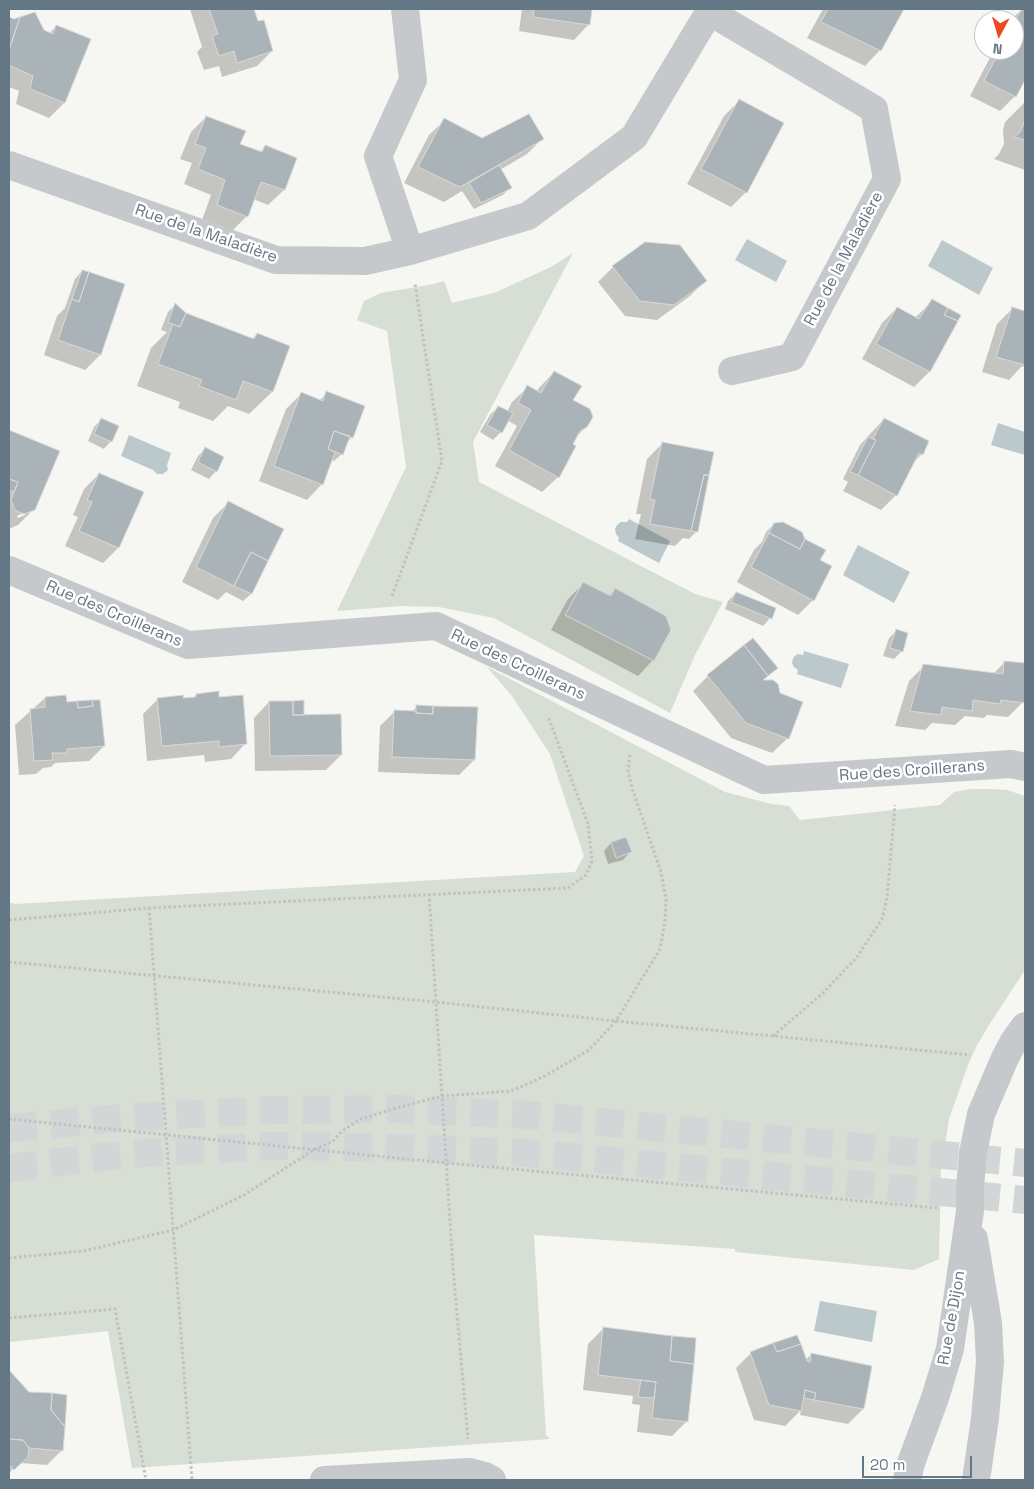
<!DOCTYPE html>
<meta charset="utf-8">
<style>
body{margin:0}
#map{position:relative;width:1034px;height:1489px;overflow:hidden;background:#f6f6f2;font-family:"Space Grotesk",sans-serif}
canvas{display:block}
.frame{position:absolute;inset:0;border:10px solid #647785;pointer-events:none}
.north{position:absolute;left:974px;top:10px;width:50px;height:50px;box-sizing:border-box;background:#fff;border:1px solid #c1c9ce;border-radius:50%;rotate:186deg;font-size:14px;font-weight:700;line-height:20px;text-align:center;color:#647785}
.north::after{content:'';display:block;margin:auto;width:18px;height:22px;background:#ea4a1e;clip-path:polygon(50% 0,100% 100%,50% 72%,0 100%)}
.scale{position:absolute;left:862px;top:1456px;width:110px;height:22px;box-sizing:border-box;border:2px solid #647785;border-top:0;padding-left:6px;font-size:15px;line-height:18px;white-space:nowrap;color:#647785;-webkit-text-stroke:4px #fff;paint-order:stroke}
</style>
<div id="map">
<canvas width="1034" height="1489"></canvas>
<div class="frame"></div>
<div class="north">N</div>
<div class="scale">20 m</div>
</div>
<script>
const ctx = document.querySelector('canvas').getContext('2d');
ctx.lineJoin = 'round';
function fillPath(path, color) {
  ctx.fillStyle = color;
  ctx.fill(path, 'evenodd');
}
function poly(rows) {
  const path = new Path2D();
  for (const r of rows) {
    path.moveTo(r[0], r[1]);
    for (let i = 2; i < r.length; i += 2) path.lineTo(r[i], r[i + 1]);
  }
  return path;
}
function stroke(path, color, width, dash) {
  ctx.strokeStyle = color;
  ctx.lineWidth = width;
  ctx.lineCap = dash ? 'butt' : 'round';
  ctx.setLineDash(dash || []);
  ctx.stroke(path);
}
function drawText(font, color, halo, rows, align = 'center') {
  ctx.font = font + ' "Space Grotesk",sans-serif';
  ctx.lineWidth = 5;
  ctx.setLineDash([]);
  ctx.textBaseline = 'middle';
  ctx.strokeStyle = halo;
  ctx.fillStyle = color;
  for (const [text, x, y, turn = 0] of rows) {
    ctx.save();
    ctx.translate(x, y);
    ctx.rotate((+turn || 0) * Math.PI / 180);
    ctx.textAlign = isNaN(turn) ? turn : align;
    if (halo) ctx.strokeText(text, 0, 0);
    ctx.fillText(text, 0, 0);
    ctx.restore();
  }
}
const green = poly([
 [573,253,473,442,479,482,695,594,723,602,695,655,670,713,494,618,439,607,400,606,337,611,406,467,387,331,357,320,364,301,381,293,434,284,444,281,452,303,494,293,551,267],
 [487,667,725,792,772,804,789,806,800,820,940,805,954,792,971,789,989,789,1007,790,1025,796,1025,970,989,1025,977,1045,968,1065,949,1119,941,1171,939,1259,914,1270,735,1252,735,1249,534,1235,546,1435,550,1439,132,1468,108,1331,9,1342,9,902,15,904,575,872,584,856,550,754,512,696]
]);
const water = poly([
 [747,239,787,261,776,282,735,260],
 [942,240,993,268,979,295,928,266],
 [998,423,1025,432,1025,455,991,445],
 [129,435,171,453,167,465,168,470,163,474,157,474,153,470,121,456],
 [629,519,670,541,659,563,618,541,619,538,616,534,615,529,617,525,621,522,627,522],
 [858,545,910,572,894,603,843,575],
 [804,651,849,664,841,688,797,674,798,670,794,667,792,663,793,658,797,654,803,655],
 [820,1301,877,1311,872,1342,814,1331]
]);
const shadow = poly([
 [190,9,253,9,257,23,272,51,257,66,222,77,219,66,204,70,197,52,202,47],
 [522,9,591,9,589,24,574,40,519,31],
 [823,9,902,9,880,50,865,66,807,38],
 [1022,9,1025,9,1025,77,1015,96,1000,111,970,96,994,50,1014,50,1014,20,1011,20],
 [9,18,49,34,56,26,64,103,49,118,16,104,19,91,9,87],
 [739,101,746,192,731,207,687,184,724,116],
 [1025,102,1025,170,994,159,999,154,1004,144,1003,130,1005,122],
 [206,117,239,144,260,152,265,147,284,190,268,205,253,199,247,216,231,232,202,220,211,195,184,184,192,163,180,159,191,132],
 [445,120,482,139,542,139,527,154,500,170,510,187,503,195,474,209,462,191,444,202,404,183,429,135],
 [645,243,705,281,690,296,657,320,625,316,598,282,613,267],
 [82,271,124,285,100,355,85,370,44,355,57,316,65,308,75,279],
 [932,301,960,315,929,372,914,387,862,359,882,323,897,308,915,318],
 [175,305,185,314,252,339,257,334,289,346,272,392,249,414,228,406,213,421,178,408,180,402,137,386,151,348,167,332,161,330,168,312],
 [1012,309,1025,312,1025,367,1022,366,1009,380,982,372,997,324],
 [554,372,586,427,574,439,558,477,542,492,495,466,517,426,507,420,501,432,493,440,480,432,490,415,498,407,507,412,512,402,528,387,536,392,539,388],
 [327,393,352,437,346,444,342,454,334,461,331,460,322,484,307,500,259,481,286,409,301,394,319,401],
 [884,419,922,454,913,463,896,495,881,510,843,491,848,482,843,479,860,445],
 [101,420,111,441,104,449,88,441,94,427],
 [9,431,58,452,34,509,18,525,9,529],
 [25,512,25,515,18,518,17,516],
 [663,443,697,531,689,539,683,538,675,546,635,539,641,514,636,514,647,459],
 [205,449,216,471,209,479,191,470,198,456],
 [99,474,142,493,118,548,103,563,65,546,78,517,73,515,84,489],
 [228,503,282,529,251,594,243,601,226,592,218,600,182,582,213,518],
 [774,524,818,560,813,600,798,615,737,582,754,550,762,542,766,532],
 [583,584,608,597,615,590,670,630,653,660,638,676,551,630,568,599],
 [736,593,770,618,763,626,725,609,728,601],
 [896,631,907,634,901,652,894,659,883,656,889,638],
 [1005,662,1025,665,1025,688,1023,702,1008,717,987,715,984,718,965,716,955,725,932,723,925,730,895,726,909,681,924,666,993,674],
 [708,676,761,681,788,738,772,753,731,738,693,691],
 [196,695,218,698,246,743,231,759,205,762,204,755,147,761,143,714,158,699,193,698],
 [45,698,66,703,104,746,89,761,55,763,51,767,43,768,36,774,19,775,15,725],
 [269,702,303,714,341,755,326,770,255,771,254,718],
 [417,706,474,760,459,775,378,772,380,726,395,711,412,712],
 [625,839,630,852,623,860,608,864,604,851,611,843],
 [604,1328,672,1337,687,1421,672,1436,637,1432,640,1405,632,1404,633,1396,583,1390,588,1344],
 [751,1353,805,1360,812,1354,863,1409,848,1424,800,1415,801,1410,785,1426,754,1420,736,1368],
 [9,1372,28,1393,62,1450,47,1465,21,1463,21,1461,9,1473]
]);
const building = poly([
 [209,9,254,9,258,21,264,20,273,51,237,63,234,51,219,56,212,36,218,34,209,9],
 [534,9,592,9,590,25,533,17,534,9],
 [828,9,904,9,881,51,821,22,828,9],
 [1022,9,1025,9,1025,80,1016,97,984,81,1000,50,1014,50,1014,23,1022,9],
 [35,12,44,30,53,34,56,25,91,39,65,103,30,89,33,76,9,65,9,50,20,17,35,12],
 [9,17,14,19,20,17,9,50,9,17],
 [739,99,784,123,747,193,701,169,739,99],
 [1025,104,1025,140,1014,137,1020,132,1025,121,1025,104],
 [529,114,544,139,460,187,418,167,444,118,482,138,529,114],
 [206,116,246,131,240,144,262,152,265,145,297,158,285,190,261,182,248,217,217,205,225,180,198,169,206,148,195,144,206,116],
 [499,165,512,188,481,203,469,183,499,165],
 [645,242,680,245,707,281,674,305,640,301,612,266,645,242],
 [82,270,89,272,79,302,72,299,82,270],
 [89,272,125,284,101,355,58,340,72,299,79,302,89,272],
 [932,299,948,308,944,315,958,321,930,372,876,344,897,307,919,319,932,299],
 [175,303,186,313,180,327,168,322,175,303],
 [1012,307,1025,311,1025,365,996,357,1012,307],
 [948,308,961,315,958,321,944,315,948,308],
 [186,313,254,339,257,333,290,346,273,392,243,381,236,400,199,386,202,380,158,364,173,324,180,327,186,313],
 [554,371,582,386,573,400,590,409,593,417,587,427,580,431,573,444,576,446,559,478,509,450,531,410,518,403,527,385,541,393,554,371],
 [326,391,365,406,353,438,334,431,328,449,335,452,323,485,274,466,301,392,323,401,326,391],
 [498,406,513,413,502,433,487,425,498,406],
 [101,418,119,426,112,442,94,434,101,418],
 [884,418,929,441,923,455,919,453,897,496,858,475,876,440,873,439,884,418],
 [9,430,60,451,35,510,24,514,15,510,11,500,18,482,9,479,9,430],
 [334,431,350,436,343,455,328,449,334,431],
 [868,437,876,440,858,475,850,472,868,437],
 [662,442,714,452,709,475,704,475,691,531,650,524,655,500,650,499,662,442],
 [205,447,224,457,217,472,198,462,205,447],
 [99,473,144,492,119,548,79,531,92,502,87,500,99,473],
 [704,475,709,475,698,532,691,531,704,475],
 [9,479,18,482,14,492,9,490,9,479],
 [228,501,284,529,268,561,251,552,234,586,196,567,228,501],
 [783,522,802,532,805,539,800,549,769,533,774,523,783,522],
 [769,533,800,549,805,539,826,550,820,560,832,566,814,601,751,567,769,533],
 [251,552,268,561,252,594,234,586,251,552],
 [583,582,611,596,615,588,666,616,671,630,654,661,565,615,583,582],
 [736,592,776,608,772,619,731,602,736,592],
 [896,629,908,633,903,652,890,648,896,629],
 [753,638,778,668,768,676,744,645,753,638],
 [744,645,768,676,763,680,773,680,778,684,780,693,803,702,789,739,746,723,707,675,744,645],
 [1004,661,1025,663,1025,703,1001,700,1000,704,973,700,972,711,942,707,941,715,910,711,923,664,1003,674,1004,661],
 [219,691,219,697,243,695,247,744,219,747,219,741,162,746,157,698,184,695,183,698,196,697,196,694,219,691],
 [66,695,67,702,77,701,78,708,93,706,92,700,100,700,105,746,67,749,67,753,52,753,53,760,34,761,30,709,45,707,45,697,66,695],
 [92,700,93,706,78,708,77,701,92,700],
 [304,700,304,715,293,715,293,701,304,700],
 [269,701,293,701,293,715,341,714,342,755,270,756,269,701],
 [416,705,433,706,433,714,416,713,416,705],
 [433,706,478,707,475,760,392,757,394,710,416,711,416,713,433,714,433,706],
 [626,837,632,852,616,858,611,842,626,837],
 [603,1327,672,1336,670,1361,694,1364,688,1422,652,1418,656,1382,598,1375,603,1327],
 [797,1335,801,1344,777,1352,773,1343,797,1335],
 [672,1336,696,1338,694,1364,670,1361,672,1336],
 [773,1343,777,1352,801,1344,807,1361,810,1362,811,1353,872,1366,864,1409,814,1400,816,1393,805,1390,801,1411,769,1405,750,1352,773,1343],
 [9,1370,29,1392,52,1393,51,1410,65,1427,63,1451,29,1448,23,1440,9,1439,9,1370],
 [641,1380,656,1382,654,1398,638,1397,641,1380],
 [805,1390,816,1393,814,1400,804,1398,805,1390],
 [52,1393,67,1395,65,1427,51,1410,52,1393],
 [9,1439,23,1440,29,1448,28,1457,14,1470,9,1464,9,1439]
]);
const highwayTunnel = poly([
 [9,1128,134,1117,275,1110,396,1109,528,1115,1025,1163],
 [9,1168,128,1154,275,1146,404,1148,528,1153,1025,1200]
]);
const path = poly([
 [392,596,442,461,415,284],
 [429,894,453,1268,468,1439],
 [149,908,192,1480],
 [9,920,149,908,568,888,586,875,592,861,588,824,548,716],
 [9,962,435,1002,616,1021,970,1055],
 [773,1036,822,994,857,957,882,919,887,898,895,805],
 [9,1119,447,1163,937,1208],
 [9,1258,83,1251,173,1230,244,1195,315,1149,332,1142,342,1131,361,1119,393,1109,442,1096,511,1091,545,1076,589,1050,616,1021,660,949,665,922,666,899,661,872,633,791,628,772,630,754],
 [9,1318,115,1309,146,1480]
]);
const minor = poly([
 [405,9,413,80,378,156,410,251],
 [710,12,874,109,887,179,792,357,732,371],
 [9,165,276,260,365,261,410,251,528,216,634,137,711,9],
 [9,570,188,645,436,626,764,780,1011,764,1025,767],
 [974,1239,988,1323,990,1362,985,1418,976,1480],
 [324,1480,470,1472,485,1476,492,1480],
 [907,1480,911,1463,935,1398,950,1349,970,1211,970,1187,973,1153,981,1114,1005,1058,1014,1041,1025,1026]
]);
const streetNames = [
 ["Rue de la Maladière",206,234,19],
 ["Rue de la Maladière",844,259,-62],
 ["Rue des Croillerans",114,614,23],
 ["Rue des Croillerans",518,665,25],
 ["Rue des Croillerans",912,771,-4],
 ["Rue de Dijon",952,1318,-80]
];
fillPath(green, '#d7ded3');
fillPath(water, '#bbc8cc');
fillPath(shadow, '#0003');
fillPath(building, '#aab3b8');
stroke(building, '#d8d8d5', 1);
stroke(highwayTunnel, '#d2d6d7', 28, [28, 14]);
stroke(path, '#bfc1c3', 3, [2.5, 2.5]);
stroke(minor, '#c6c9cc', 28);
drawText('16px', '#647785', '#fff', streetNames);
</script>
